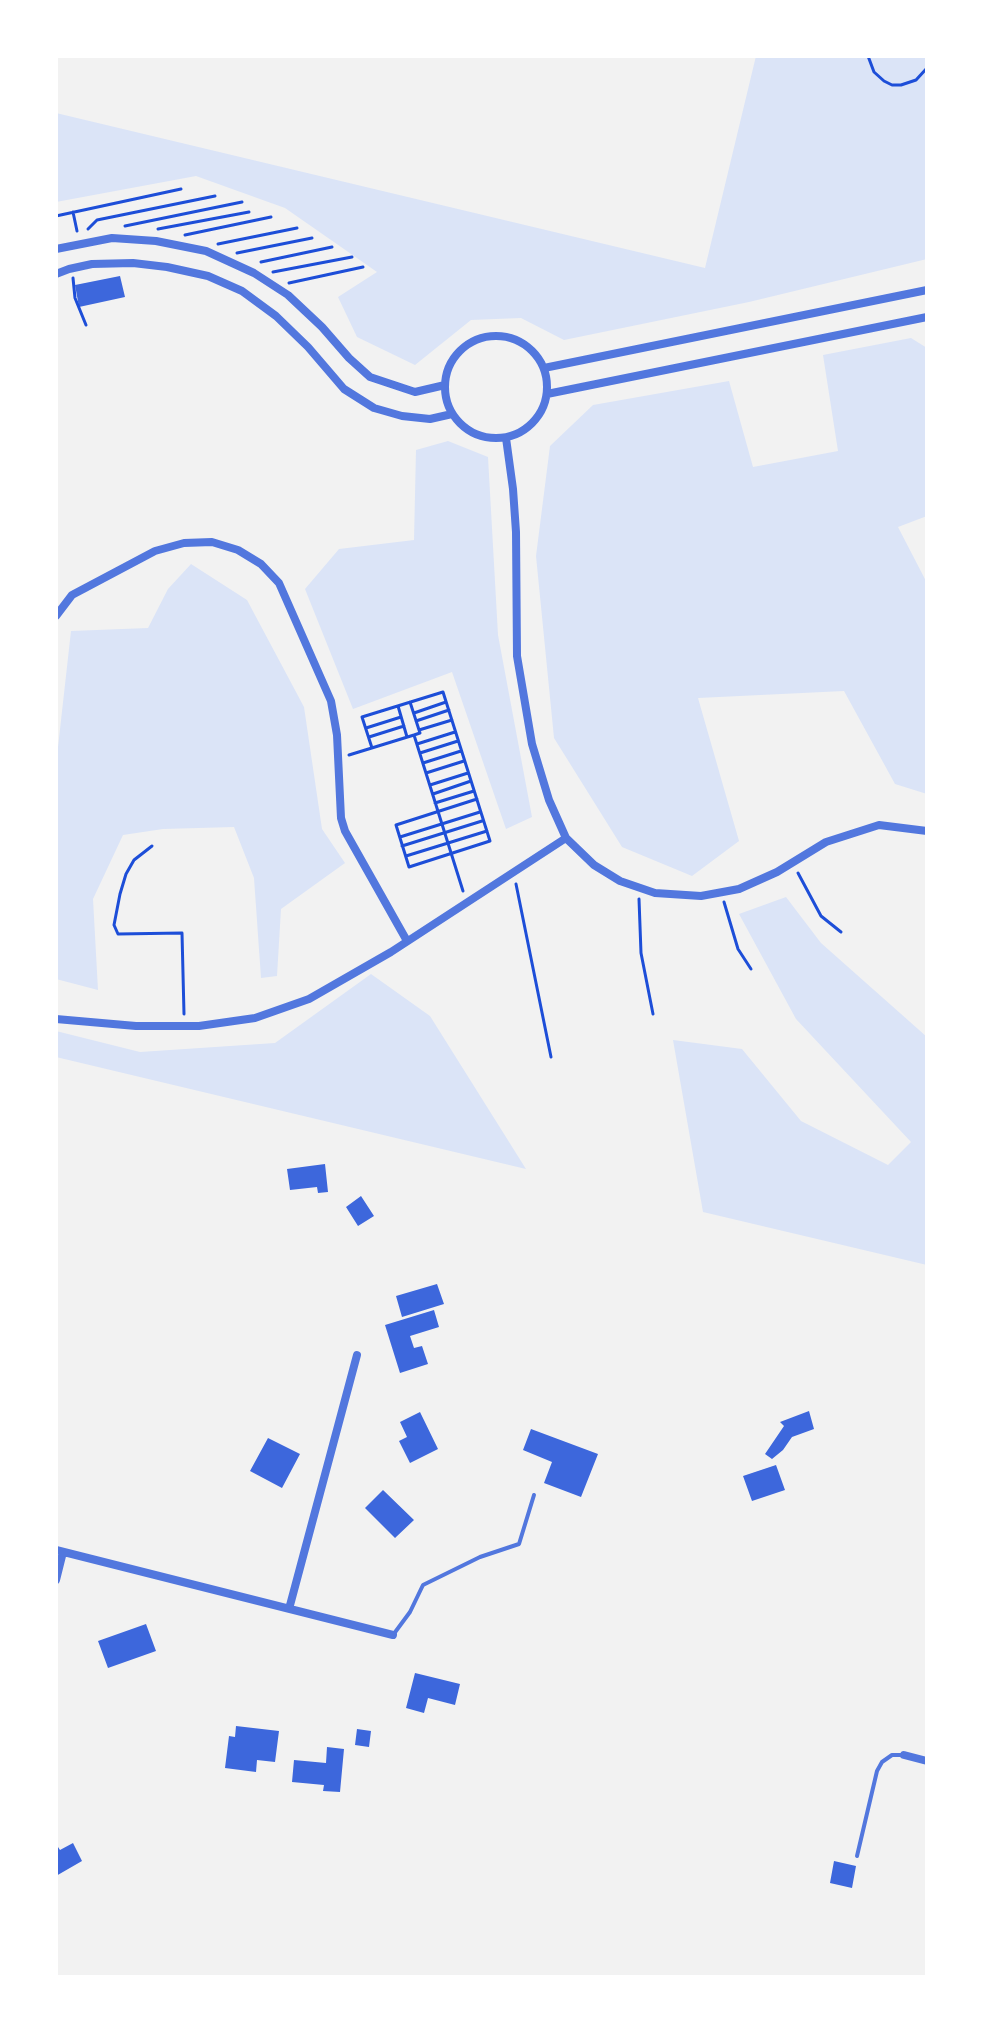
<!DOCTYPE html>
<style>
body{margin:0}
#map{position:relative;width:983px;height:2033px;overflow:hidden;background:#f2f2f2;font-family:"Sofia Sans Condensed",sans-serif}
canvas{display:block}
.frame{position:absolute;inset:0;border:58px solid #fff;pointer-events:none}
</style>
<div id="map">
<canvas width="983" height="2033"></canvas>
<div class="frame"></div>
</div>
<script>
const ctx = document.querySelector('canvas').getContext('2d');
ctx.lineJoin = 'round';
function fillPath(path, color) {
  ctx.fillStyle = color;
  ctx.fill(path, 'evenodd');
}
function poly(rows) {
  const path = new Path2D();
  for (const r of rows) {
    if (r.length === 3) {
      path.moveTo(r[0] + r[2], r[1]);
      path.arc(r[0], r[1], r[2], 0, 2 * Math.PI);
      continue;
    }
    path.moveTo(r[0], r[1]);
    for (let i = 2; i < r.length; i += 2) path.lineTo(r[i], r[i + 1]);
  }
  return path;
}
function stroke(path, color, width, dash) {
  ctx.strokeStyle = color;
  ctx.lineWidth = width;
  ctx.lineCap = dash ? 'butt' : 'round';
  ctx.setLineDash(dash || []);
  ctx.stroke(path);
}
const green = poly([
 [756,56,927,56,927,259,749,302,564,340,521,318,471,320,415,365,357,337,338,297,377,272,285,208,196,176,56,202,56,113,705,268],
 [911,338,927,348,927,516,898,527,927,583,927,794,895,784,844,691,698,698,739,841,692,876,622,847,554,738,536,556,550,446,593,405,729,381,753,467,838,451,823,355],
 [448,441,488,457,498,635,532,817,506,829,452,672,353,709,305,589,339,549,414,540,416,450],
 [191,564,247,600,304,707,322,829,345,863,281,909,277,976,261,978,254,878,234,827,163,829,123,835,93,899,98,990,56,979,56,765,71,631,148,628,168,589],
 [786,897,821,943,927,1037,927,1265,703,1212,673,1040,742,1049,801,1121,888,1165,911,1142,796,1019,739,914],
 [371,974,430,1016,526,1169,56,1057,56,1031,140,1052,275,1043]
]);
const building = poly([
 [120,276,125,297,79,307,75,285],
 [325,1164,328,1192,318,1193,317,1187,290,1190,287,1169],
 [361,1196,374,1216,358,1226,346,1207],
 [437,1284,444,1304,402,1317,396,1296],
 [434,1310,439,1327,410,1336,414,1348,422,1346,428,1364,400,1373,385,1325],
 [809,1411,814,1429,792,1437,783,1450,772,1459,765,1454,784,1426,780,1422],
 [420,1412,438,1449,410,1463,399,1441,407,1437,400,1422],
 [531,1429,598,1454,581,1497,544,1483,552,1462,523,1450],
 [268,1438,300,1454,282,1488,250,1471],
 [776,1465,785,1490,752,1501,743,1476],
 [383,1490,414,1520,395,1538,365,1508],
 [146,1624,156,1651,108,1668,98,1641],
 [415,1673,460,1684,455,1705,428,1698,424,1713,406,1708],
 [236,1726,279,1731,275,1762,257,1760,256,1772,225,1768,229,1736,235,1737],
 [357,1729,371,1731,369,1747,355,1745],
 [327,1747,344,1749,340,1792,323,1791,324,1785,292,1782,294,1760,326,1763],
 [73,1843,82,1861,56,1876,56,1844,60,1850],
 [834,1861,856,1866,852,1888,830,1883]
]);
const path = poly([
 [868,56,874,72,884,81,892,85,901,85,916,80,927,68],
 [73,212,77,231],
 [56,216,181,189],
 [125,226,242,202],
 [88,229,97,220,215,196],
 [158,229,249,212],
 [185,235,271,217],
 [218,244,297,228],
 [237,253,312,238],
 [261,262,332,247],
 [273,272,352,257],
 [73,278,75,298,86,325],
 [289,283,363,267],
 [410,702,420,733,414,735],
 [398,706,407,737],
 [414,713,446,702],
 [416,721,449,710],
 [366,728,401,717],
 [419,730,452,720],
 [369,737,404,726],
 [417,744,455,732],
 [372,748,362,717,443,692,490,841,409,867,396,825,477,799],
 [420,753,458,741],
 [349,755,414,735,463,891],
 [423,763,461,751],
 [426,773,464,761],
 [430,785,468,773],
 [433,794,471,781],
 [435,803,474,791],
 [400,837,480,812],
 [152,846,134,860,126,874,120,894,114,925,118,934,182,933,184,1014],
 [402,846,482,821],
 [406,856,487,831],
 [798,873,821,916,841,932],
 [516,884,551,1057],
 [639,899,641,953,653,1014],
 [724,902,738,949,751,969]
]);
const service = poly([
 [393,1635,410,1612,423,1585,480,1557,519,1544,534,1495],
 [857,1856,877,1771,882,1762,892,1755,902,1755]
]);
const minor = poly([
 [56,249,112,238,156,241,206,251,254,273,288,295,322,327,349,358,370,377,415,392,445,385],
 [56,274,69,269,92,264,133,263,167,267,208,276,242,291,276,316,308,347,344,389,374,408,402,416,430,419,452,414],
 [496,387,51],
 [544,368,927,290],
 [547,394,927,317],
 [506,438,513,489,516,532,517,656,532,744,549,800,566,838,594,865,620,881,655,893,701,896,739,889,777,872,826,842,879,825,927,831],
 [56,616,72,595,155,551,184,543,212,542,238,550,261,564,279,583,331,701,337,735,341,818,345,831,407,941],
 [56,1019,136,1026,199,1026,255,1018,309,999,391,952,566,838],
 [56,1550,393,1635],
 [56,1580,63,1552],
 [289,1609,357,1355],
 [904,1755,927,1761]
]);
fillPath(green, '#dbe4f7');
fillPath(building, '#3d67dc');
stroke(path, '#1d4ed8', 3);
stroke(service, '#5277de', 4);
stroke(minor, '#5277de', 8);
</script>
